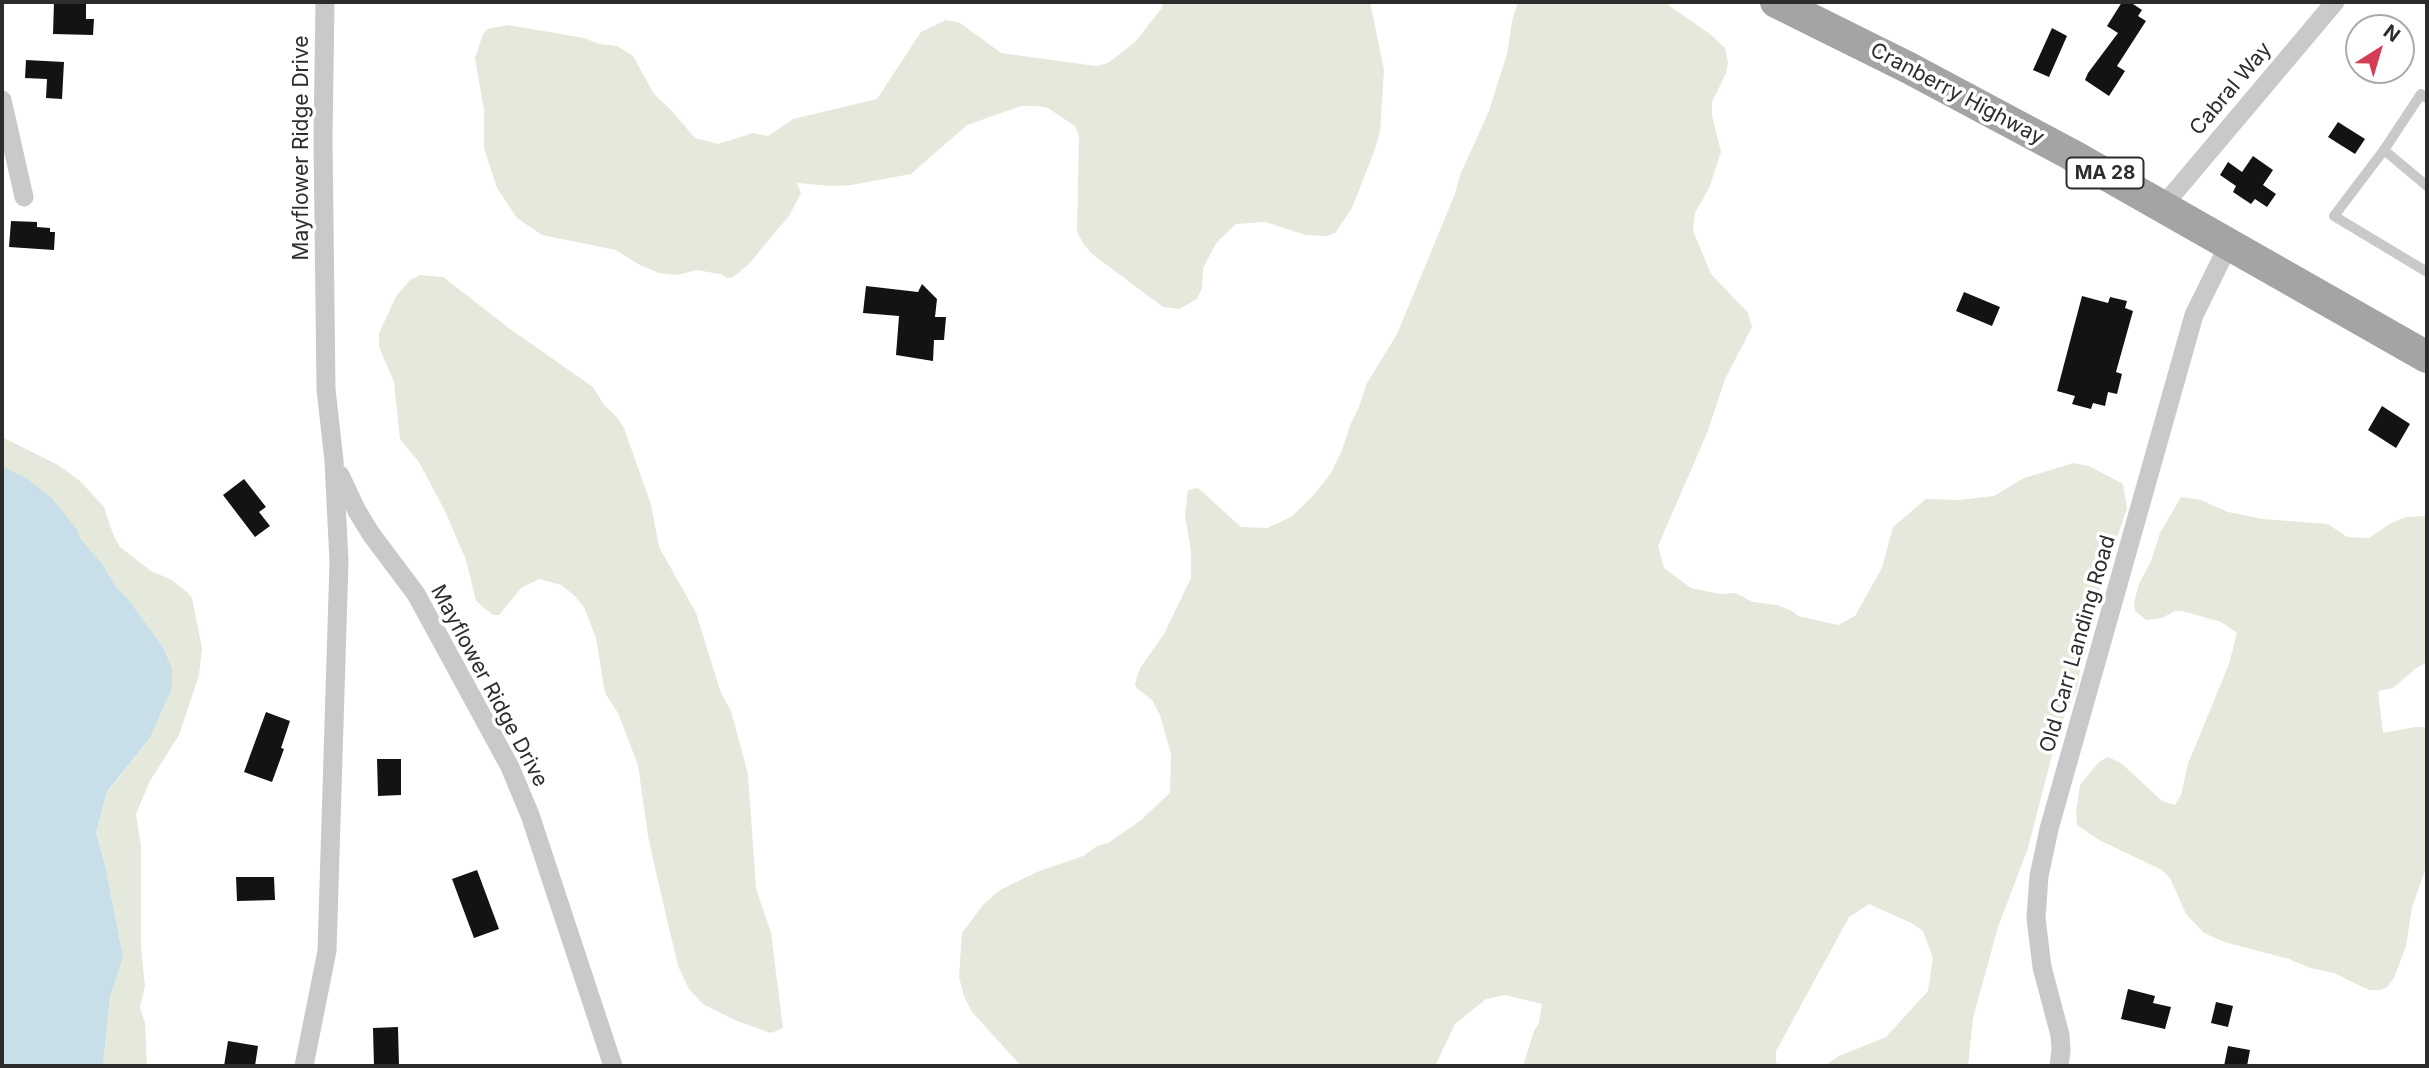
<!DOCTYPE html>
<style>
body{margin:0}
#map{position:relative;width:2429px;height:1068px;overflow:hidden;background:#fff;font-family:Inter,sans-serif}
canvas{display:block}
.frame{position:absolute;inset:0;border:4px solid #2c2c2c;pointer-events:none}
.north{position:absolute;left:2345px;top:14px;width:70px;height:70px;box-sizing:border-box;background:#fff;border:2px solid #ababab;border-radius:50%;rotate:37deg;font-size:19px;font-weight:700;line-height:28px;text-align:center;color:#2c2c2c}
.north::after{content:'';display:block;margin:auto;width:24px;height:32px;background:#d63c53;clip-path:polygon(50% 0,100% 100%,50% 72%,0 100%)}
</style>
<div id="map">
<canvas width="2429" height="1068"></canvas>
<div class="frame"></div>
<div class="north">N</div>
</div>
<script>
const ctx = document.querySelector('canvas').getContext('2d');
ctx.lineJoin = 'round';
function fillPath(path, color) {
  ctx.fillStyle = color;
  ctx.fill(path, 'evenodd');
}
function poly(rows) {
  const path = new Path2D();
  for (const r of rows) {
    path.moveTo(r[0], r[1]);
    for (let i = 2; i < r.length; i += 2) path.lineTo(r[i], r[i + 1]);
  }
  return path;
}
function stroke(path, color, width, dash) {
  ctx.strokeStyle = color;
  ctx.lineWidth = width;
  ctx.lineCap = dash ? 'butt' : 'round';
  ctx.setLineDash(dash || []);
  ctx.stroke(path);
}
function drawText(font, color, halo, rows, align = 'center') {
  ctx.font = font + ' Inter,sans-serif';
  ctx.lineWidth = 7;
  ctx.setLineDash([]);
  ctx.textBaseline = 'middle';
  ctx.strokeStyle = halo;
  ctx.fillStyle = color;
  for (const [text, x, y, turn = 0] of rows) {
    ctx.save();
    ctx.translate(x, y);
    ctx.rotate((+turn || 0) * Math.PI / 180);
    ctx.textAlign = isNaN(turn) ? turn : align;
    if (halo) ctx.strokeText(text, 0, 0);
    ctx.fillText(text, 0, 0);
    ctx.restore();
  }
}
const green = poly([
 [1163,2,1370,2,1384,70,1380,132,1374,152,1352,208,1335,233,1326,236,1306,235,1265,222,1236,224,1217,242,1203,268,1202,288,1197,299,1179,309,1163,307,1091,253,1084,245,1077,232,1079,136,1075,126,1048,108,1037,106,1021,106,967,125,911,174,851,185,831,186,797,183,801,193,789,216,748,265,733,277,727,278,720,274,696,270,678,275,659,273,638,264,616,250,542,235,517,218,497,188,484,148,484,110,475,58,483,34,488,29,508,25,584,38,599,44,617,46,633,56,654,94,671,110,695,138,718,144,753,133,768,136,793,119,877,99,921,32,946,20,960,23,1001,53,1096,66,1108,63,1135,42,1162,8],
 [1518,2,1664,2,1710,34,1725,48,1728,62,1726,73,1712,102,1712,116,1721,152,1709,188,1695,213,1693,231,1711,274,1748,313,1752,327,1725,379,1707,433,1658,546,1664,568,1691,588,1720,594,1735,593,1753,602,1777,605,1792,611,1798,616,1838,625,1855,616,1882,568,1893,527,1926,499,1959,500,1994,496,2024,478,2074,463,2089,466,2123,484,2127,508,2087,627,2077,690,2059,728,2028,848,1998,927,1973,1018,1968,1066,1824,1066,1839,1056,1886,1037,1928,991,1933,958,1923,931,1911,923,1869,904,1849,917,1776,1051,1776,1063,1785,1066,1523,1066,1534,1031,1539,1023,1542,1004,1505,995,1486,999,1455,1024,1435,1066,1021,1066,972,1012,964,996,959,977,962,933,983,905,1000,890,1037,872,1083,856,1097,846,1108,843,1141,820,1170,793,1171,754,1160,715,1152,700,1137,688,1135,684,1140,668,1164,634,1191,578,1191,551,1185,516,1188,490,1198,488,1241,527,1267,528,1291,517,1312,497,1331,473,1342,450,1351,423,1359,407,1366,385,1397,334,1455,194,1460,175,1489,111,1507,54,1512,21],
 [420,275,443,277,510,329,593,387,604,405,617,417,624,428,651,505,659,547,696,613,721,693,731,711,748,774,756,889,771,933,783,1028,771,1033,737,1021,703,1004,689,989,678,966,658,881,648,836,638,765,618,713,605,693,596,638,584,607,575,596,561,585,539,579,521,588,499,615,493,615,476,601,466,560,446,513,419,462,400,439,394,382,379,347,379,333,397,295,410,280],
 [2,437,58,465,80,481,104,507,113,534,120,547,151,571,172,580,187,592,192,598,202,648,199,675,179,735,150,781,136,814,141,846,141,948,145,986,140,1007,145,1023,147,1066,103,1066,110,997,123,957,105,864,96,833,107,793,150,738,172,688,172,668,163,647,128,599,116,587,103,565,26,478,2,466],
 [2181,497,2201,500,2228,512,2263,519,2328,524,2347,537,2369,538,2391,523,2406,517,2427,516,2427,662,2415,669,2393,688,2378,691,2383,733,2415,727,2427,727,2427,865,2412,907,2406,946,2394,978,2387,987,2381,990,2369,990,2334,973,2310,968,2289,959,2224,942,2204,933,2186,914,2170,878,2162,870,2099,840,2077,825,2076,812,2080,785,2099,762,2108,757,2121,763,2162,801,2175,805,2181,795,2188,764,2229,664,2237,633,2221,622,2182,611,2175,611,2162,618,2146,620,2135,611,2134,602,2139,584,2151,561,2160,533]
]);
const water = poly([
 [2,466,26,478,52,498,78,531,79,537,103,565,116,587,128,599,163,647,172,668,172,688,150,738,107,792,96,833,105,864,123,957,110,997,103,1066,2,1066]
]);
const building = poly([
 [54,2,86,2,86,19,94,19,93,35,53,34],
 [2122,2,2130,2,2142,10,2138,16,2146,21,2117,66,2125,71,2109,96,2085,80,2088,73,2118,33,2107,26],
 [2052,28,2067,36,2049,77,2033,70],
 [26,60,64,62,62,99,46,98,47,79,25,78],
 [2338,122,2365,139,2355,154,2328,137],
 [2253,156,2273,170,2263,185,2276,194,2267,207,2255,199,2251,204,2233,192,2236,186,2220,175,2228,162,2242,172],
 [11,221,37,222,37,227,50,228,50,232,55,232,54,250,9,247],
 [922,284,937,299,935,317,946,317,944,340,934,340,933,361,896,355,899,316,863,313,866,286,918,292],
 [1964,292,2000,307,1992,326,1956,311],
 [2082,296,2108,303,2110,297,2127,301,2125,308,2133,311,2116,372,2122,374,2117,394,2108,392,2105,406,2093,403,2091,409,2072,404,2075,396,2057,391],
 [2382,406,2410,424,2396,448,2368,430],
 [244,479,266,507,259,512,270,526,255,537,223,495],
 [266,712,290,721,281,748,284,749,272,782,244,772],
 [377,759,401,759,401,795,378,796],
 [477,870,499,929,474,938,452,879],
 [236,877,274,877,275,900,237,901],
 [2128,989,2155,996,2153,1003,2171,1007,2165,1029,2121,1019],
 [2216,1002,2233,1006,2228,1027,2211,1023],
 [398,1027,399,1066,374,1066,373,1028],
 [228,1041,258,1046,255,1066,224,1066],
 [2228,1046,2250,1050,2247,1066,2224,1066]
]);
const service = poly([
 [2427,98,2421,94,2384,150,2427,186],
 [2384,150,2334,216,2427,272]
]);
const minor = poly([
 [2,100,24,197],
 [2163,206,2335,2],
 [340,475,357,511,371,534,416,594,510,767,530,815,613,1066],
 [304,1066,327,951,339,562,334,461,326,389,323,139,325,2],
 [2059,1066,2061,1050,2060,1035,2042,967,2036,918,2039,876,2049,829,2194,315,2229,244]
]);
const primary = poly([
 [1776,2,1909,68,2070,154,2427,357]
]);
const shields = [
 [2105,173,77]
];
const shieldNames = [
 ["MA 28",2105,173]
];
const streetNames = [
 ["Cabral Way",2231,89,-50],
 ["Cranberry Highway",1957,94,28],
 ["Mayflower Ridge Drive",302,148,-90],
 ["Old Carr Landing Road",2078,644,-74],
 ["Mayflower Ridge Drive",489,686,62]
];
fillPath(green, '#e4e9db');
fillPath(water, '#c8dee8');
fillPath(building, '#131313');
stroke(service, '#c9c9c9', 10);
stroke(minor, '#c9c9c9', 19);
stroke(primary, '#a4a4a4', 32);
for (const [x, y, w] of shields) {
  const box = new Path2D();
  box.roundRect(x - w / 2, y - 15.5, w, 31, 5);
  ctx.fillStyle = '#fff';
  ctx.fill(box);
  stroke(box, '#2c2c2c', 2);
}
drawText('bold 19px', '#2c2c2c', null, shieldNames);
drawText('21px', '#2c2c2c', '#fff', streetNames);
</script>
